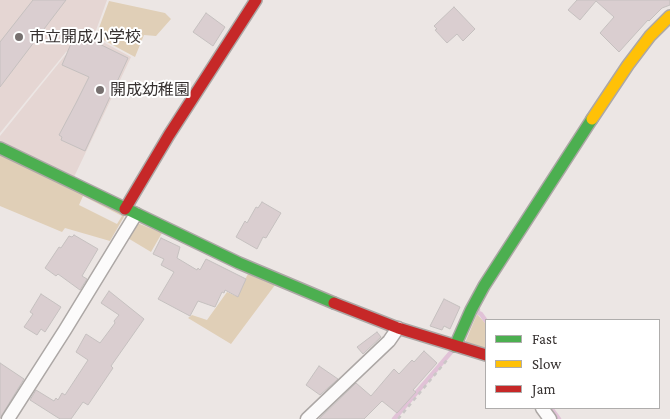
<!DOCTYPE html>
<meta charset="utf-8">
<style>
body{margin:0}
#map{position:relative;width:670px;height:419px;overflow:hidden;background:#ece6e4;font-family:"Crimson Pro",serif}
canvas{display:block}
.legend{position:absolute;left:485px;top:319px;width:175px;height:90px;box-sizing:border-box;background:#fff;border:1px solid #afadac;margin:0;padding:6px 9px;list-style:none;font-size:15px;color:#363130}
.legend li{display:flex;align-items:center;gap:10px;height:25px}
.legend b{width:25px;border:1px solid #afadac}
</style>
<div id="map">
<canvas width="670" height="419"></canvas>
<ul class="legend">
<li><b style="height:6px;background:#4caf50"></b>Fast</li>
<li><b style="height:6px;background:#ffc107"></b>Slow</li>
<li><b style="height:6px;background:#c62828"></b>Jam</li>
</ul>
</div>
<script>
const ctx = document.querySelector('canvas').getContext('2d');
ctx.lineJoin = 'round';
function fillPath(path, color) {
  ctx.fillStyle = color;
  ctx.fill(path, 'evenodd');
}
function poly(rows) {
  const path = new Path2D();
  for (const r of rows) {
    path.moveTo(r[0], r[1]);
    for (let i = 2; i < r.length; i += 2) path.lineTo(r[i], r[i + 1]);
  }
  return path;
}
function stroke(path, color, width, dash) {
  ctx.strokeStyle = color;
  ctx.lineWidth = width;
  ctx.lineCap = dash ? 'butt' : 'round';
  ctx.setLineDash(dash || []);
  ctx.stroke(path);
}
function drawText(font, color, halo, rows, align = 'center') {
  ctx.font = font + ' "Crimson Pro","Noto Sans JP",serif';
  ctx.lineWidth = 4;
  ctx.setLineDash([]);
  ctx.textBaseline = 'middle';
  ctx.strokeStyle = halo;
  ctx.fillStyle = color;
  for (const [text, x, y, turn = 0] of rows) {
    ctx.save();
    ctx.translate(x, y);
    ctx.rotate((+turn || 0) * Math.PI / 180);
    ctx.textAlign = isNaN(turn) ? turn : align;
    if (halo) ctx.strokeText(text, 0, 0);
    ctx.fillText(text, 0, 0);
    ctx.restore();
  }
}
const built = poly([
 [0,0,107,0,94,36,66,52,0,133],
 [94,37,131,57,74,177,0,141,0,136,67,53]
]);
const green = poly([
 [109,1,165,13,171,19,156,36,144,35,135,57,96,36],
 [0,152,125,215,110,241,65,228,62,232,0,206],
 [83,196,122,216,117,224,79,205],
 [135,222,162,233,151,252,126,237],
 [248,274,275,285,231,344,188,318,192,315,207,320,227,292,236,296],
 [477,314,486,324,486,348,465,343]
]);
const stream = poly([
 [478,310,477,312,481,314,486,321],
 [551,408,559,419],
 [394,419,452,351]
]);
const building = poly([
 [33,0,66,0,0,87,0,42,33,0],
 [577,0,670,0,670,5,662,8,649,21,648,20,619,52,600,33,614,17,596,1,580,20,568,10,577,0],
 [454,7,475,29,463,41,457,34,447,43,435,30,437,29,434,26,454,7],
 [206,13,225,27,213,46,193,32,206,13],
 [79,34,128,58,85,151,61,140,62,137,59,135,76,103,89,77,62,65,70,46,79,34],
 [262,202,281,213,266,238,263,237,257,249,236,237,245,221,247,223,256,207,258,208,262,202],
 [74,235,98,249,82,276,87,279,80,290,58,274,56,276,45,268,59,247,61,248,69,236,72,237,74,235],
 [161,238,180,247,177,258,197,270,198,268,200,270,206,259,246,279,238,297,225,290,224,293,222,292,215,307,198,301,190,316,158,299,174,272,161,265,164,259,153,254,161,238],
 [109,291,144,319,111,366,113,368,88,405,83,402,71,419,60,419,30,400,36,390,54,401,56,398,58,400,62,393,65,395,88,360,76,352,86,334,100,343,115,323,114,321,119,315,101,303,109,291],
 [41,294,61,307,45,332,41,329,37,335,24,327,33,314,30,312,41,294],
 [444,299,460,307,450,329,444,326,442,330,430,326,444,299],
 [377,332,381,337,363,354,357,347,377,332],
 [424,351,437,363,413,390,416,392,397,413,382,401,364,419,319,419,356,383,371,396,394,369,399,374,412,360,414,362,424,351],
 [0,363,24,379,0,418,0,363],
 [319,366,338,379,320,395,306,385,319,366]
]);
const path = poly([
 [398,419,447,360]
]);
const street = poly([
 [542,408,550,419],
 [8,419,65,330,136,214],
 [307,419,389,341,398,328]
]);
const fast = poly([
 [0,148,239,263,334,303],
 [455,346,471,310,484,286,592,119]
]);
const slow = poly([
 [592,119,628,65,650,36,670,16]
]);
const jam = poly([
 [125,209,169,135,256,0],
 [334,303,398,328,486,355]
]);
const markers = [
 [19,37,5,"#76706f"],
 [100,90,5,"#76706f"]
];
const poiNames = [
 ["市立開成小学校",29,37],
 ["開成幼稚園",110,90]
];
fillPath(built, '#e5d6d3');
fillPath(green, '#e0cfb7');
stroke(stream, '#e1c2d7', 4.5);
fillPath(building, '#daced0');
stroke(building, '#c5c0bf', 1);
stroke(street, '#aca7a5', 15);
stroke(fast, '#aca7a5', 14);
stroke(slow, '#aca7a5', 14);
stroke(jam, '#aca7a5', 14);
stroke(path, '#cbc7c7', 2.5, [4, 4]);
stroke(street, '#fcfbfb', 12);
stroke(fast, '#4caf50', 11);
stroke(slow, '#ffc107', 11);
stroke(jam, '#c62828', 11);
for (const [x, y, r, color] of markers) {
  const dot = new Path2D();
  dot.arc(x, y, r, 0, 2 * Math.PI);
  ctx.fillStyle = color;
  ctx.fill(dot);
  stroke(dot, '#fff', 2);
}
drawText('16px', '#363130', '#fff', poiNames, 'left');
</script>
